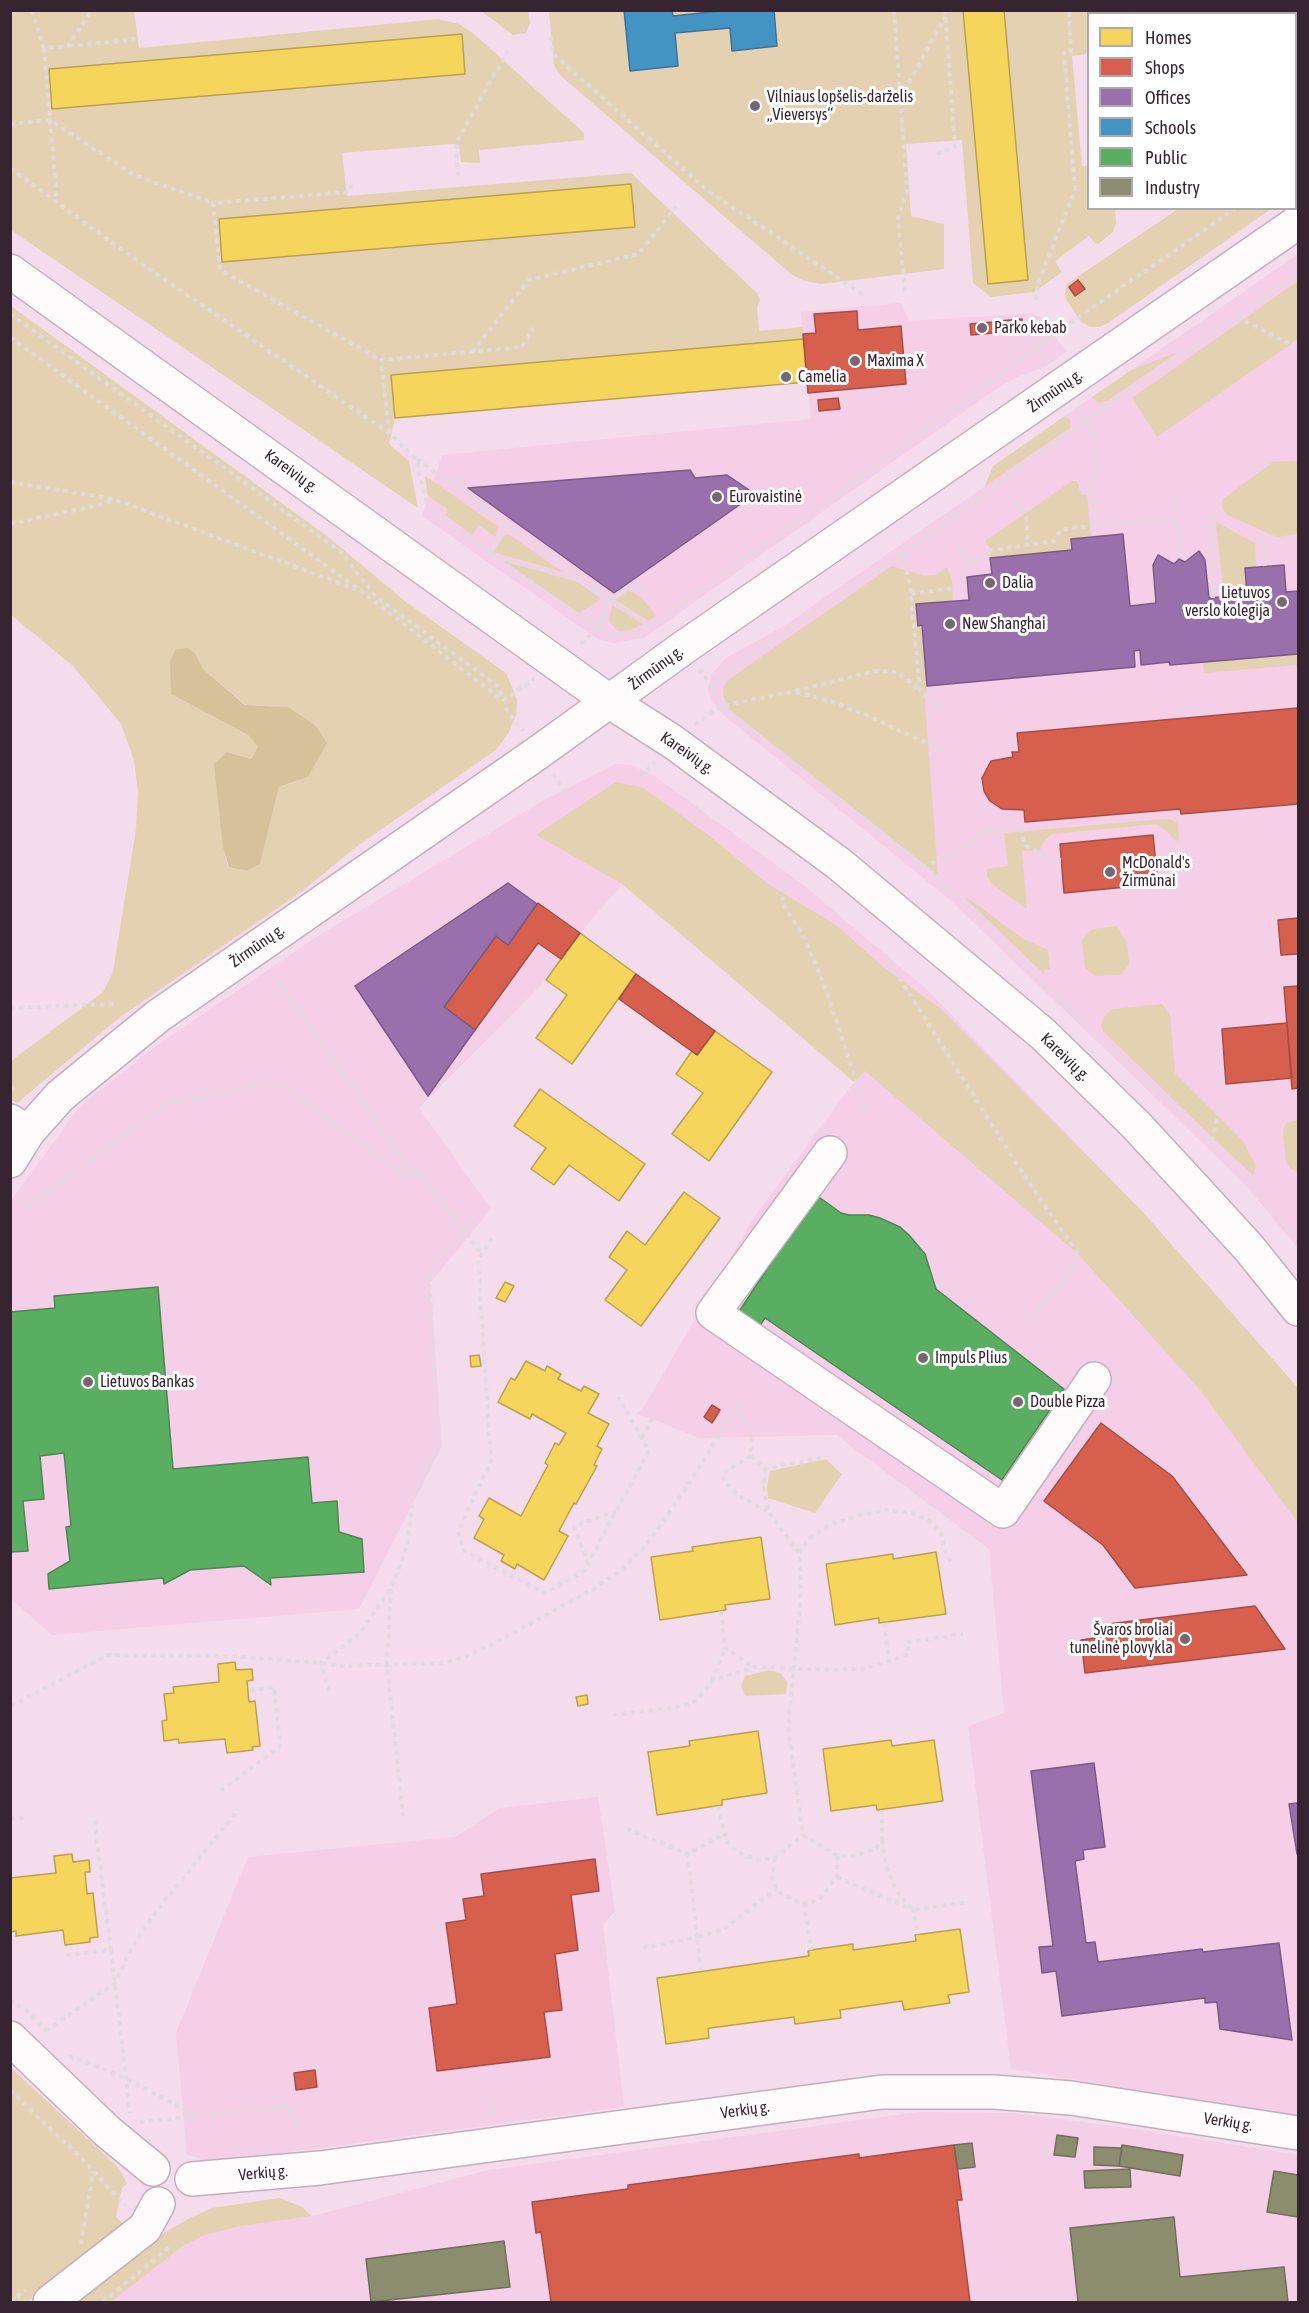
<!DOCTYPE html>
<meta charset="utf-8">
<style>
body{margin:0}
#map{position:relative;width:1309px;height:2313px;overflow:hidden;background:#f4dcec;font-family:"Asap Condensed",sans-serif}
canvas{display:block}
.frame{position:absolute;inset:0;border:12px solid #362531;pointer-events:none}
.legend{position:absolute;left:1087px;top:12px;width:210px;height:198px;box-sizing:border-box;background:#fff;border:2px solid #afa8ad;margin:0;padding:8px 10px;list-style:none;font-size:18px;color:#362531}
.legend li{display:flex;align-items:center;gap:12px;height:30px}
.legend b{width:30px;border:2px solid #afa8ad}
</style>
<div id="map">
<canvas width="1309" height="2313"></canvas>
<div class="frame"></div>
<ul class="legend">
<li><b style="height:16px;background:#f6d55c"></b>Homes</li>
<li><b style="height:16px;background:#d6604d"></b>Shops</li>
<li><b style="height:16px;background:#9970ab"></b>Offices</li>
<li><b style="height:16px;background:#4393c3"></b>Schools</li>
<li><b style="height:16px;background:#5aae61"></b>Public</li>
<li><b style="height:16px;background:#8c8c6e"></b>Industry</li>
</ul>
</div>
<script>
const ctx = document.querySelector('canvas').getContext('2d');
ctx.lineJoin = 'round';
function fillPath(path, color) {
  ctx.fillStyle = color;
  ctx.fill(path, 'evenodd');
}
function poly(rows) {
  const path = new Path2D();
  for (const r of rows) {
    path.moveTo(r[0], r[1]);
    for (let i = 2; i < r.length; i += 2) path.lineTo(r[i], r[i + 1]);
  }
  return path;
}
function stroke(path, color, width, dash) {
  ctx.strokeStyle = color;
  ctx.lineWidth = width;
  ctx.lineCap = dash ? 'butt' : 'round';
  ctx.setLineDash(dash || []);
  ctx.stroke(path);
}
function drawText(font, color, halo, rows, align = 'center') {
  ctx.font = font + ' "Asap Condensed",sans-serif';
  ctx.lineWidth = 6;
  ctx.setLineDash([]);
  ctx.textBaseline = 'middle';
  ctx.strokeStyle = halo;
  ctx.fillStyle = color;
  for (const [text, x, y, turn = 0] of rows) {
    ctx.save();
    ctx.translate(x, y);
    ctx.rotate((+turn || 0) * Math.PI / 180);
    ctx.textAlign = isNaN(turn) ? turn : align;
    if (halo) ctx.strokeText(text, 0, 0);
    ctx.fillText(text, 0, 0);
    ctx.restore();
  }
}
const built = poly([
 [1298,254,1298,1248,1242,1181,949,899,720,712,711,700,708,689,711,675,726,658,784,626,985,486,993,466],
 [900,303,910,321,1032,313,1041,317,1066,352,1045,367,1017,377,996,389,645,637,614,643,598,639,422,516,442,455,811,419,801,312],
 [616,764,631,765,656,777,802,884,925,988,1141,1210,1298,1388,1298,2116,1011,2069,968,1726,1004,1713,989,1549,836,1435,699,1438,637,1413,642,1410,755,1216,854,1082,622,884,580,933,546,980,419,1108,491,1209,430,1283,442,1446,359,1609,52,1635,11,1599,10,1202,80,1106,155,1047,313,939,546,799],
 [598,1797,615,1911,603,1925,624,2107,215,2162,187,2155,176,2033,248,1857,455,1837,500,1808],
 [919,2112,1013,2113,1134,2129,1298,2155,1298,2302,111,2302,183,2246,205,2235,241,2226,312,2216,489,2170]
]);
const green = poly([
 [1239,10,1239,13,1088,14,1088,54,1072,56,1082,166,1088,166,1088,208,1115,209,1116,223,1113,232,1098,244,1095,243,1089,236,1055,261,1062,272,1034,292,991,297,973,283,962,140,906,144,911,216,944,224,944,269,821,284,805,281,791,274,560,75,554,65,549,11],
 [10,11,134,11,139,48,439,19,459,24,474,34,584,133,584,140,479,150,480,163,461,162,459,145,453,144,342,153,347,196,631,173,757,293,760,300,757,307,759,331,803,327,804,339,391,376,395,418,389,444,409,461,418,508,11,230],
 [481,11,528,11,530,23,526,33,513,35],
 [1178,209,1271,209,1108,323,1099,327,1090,327,1081,322,1066,299,1065,293,1067,284],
 [1298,281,1298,339,1157,437,1132,398],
 [11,306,327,536,406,602,506,673,517,699,516,716,509,732,496,750,356,847,305,889,119,1018,17,1103,11,1100,11,1061,103,992,113,972,136,829,138,792,134,760,121,724,73,666,11,615],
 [195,653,203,669,246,705,288,707,308,777,279,787,260,864,247,871,228,867,223,848,227,752,251,759,258,747,248,735,171,694],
 [1179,351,1107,401,1098,403,1092,397,1130,371],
 [1065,416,1070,420,1070,428,985,486,993,466],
 [1294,461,1298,464,1297,534,1277,537,1227,515,1224,511,1221,504,1223,499,1273,462],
 [425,476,499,527,495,537,479,525,472,535,445,515,448,510,427,495],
 [1072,481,1077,481,1081,495,1087,494,1091,537,1071,539,1072,550,990,558,990,548,985,541],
 [1216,522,1255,543,1256,567,1245,568,1247,595,1224,597],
 [506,534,508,534,563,572,493,552],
 [504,561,578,582,601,599,579,613],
 [892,566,924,576,936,575,947,567,952,580,953,601,916,605,918,626,922,625,927,686,925,704,938,875,730,710,723,696,723,688,729,679],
 [629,590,642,598,656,616,649,621,615,600],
 [612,605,643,624,631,630,618,631,609,621],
 [1298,654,1298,665,1204,673,1203,662],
 [616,782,642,787,707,834,768,884,836,925,882,966,941,1009,1141,1210,1298,1388,1298,1523,1200,1390,1079,1255,865,1071,854,1082,622,884,536,835],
 [1163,819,1170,819,1178,824,1179,841,1174,839,1167,831,1156,824,1053,834,1046,839,1040,850,1022,851,1027,909,992,884,987,877,987,869,1008,866,1004,833],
 [968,898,1022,938,1048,950,1050,969,1044,970,1045,975,966,899],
 [1117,926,1127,942,1129,964,1121,975,1095,976,1085,968,1082,941,1085,935,1093,929],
 [1162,1004,1170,1015,1175,1073,1243,1141,1256,1166,1253,1175,1215,1140,1103,1031,1101,1026,1104,1016,1112,1009],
 [1298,1120,1298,1173,1290,1168,1286,1162,1283,1131,1286,1123],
 [826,1459,842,1474,815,1513,768,1498,767,1487,770,1471],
 [769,1670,780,1673,787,1682,786,1694,745,1696,741,1686,745,1676],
 [10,2067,117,2166,127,2183,122,2188,116,2217,124,2224,117,2235,27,2302,11,2302],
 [280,2198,302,2207,312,2216,241,2226,205,2235,183,2246,111,2302,74,2302,167,2231,190,2218,212,2208]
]);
const forest = poly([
 [187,648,195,653,203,669,245,705,288,707,316,726,327,743,308,777,279,787,260,864,247,871,229,867,223,848,214,764,227,752,251,759,258,747,248,735,171,694,170,662,175,650]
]);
const homes = poly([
 [963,10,1004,10,1028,280,988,284,963,10],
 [1135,10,1175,10,1175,14,1135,14,1135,10],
 [462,34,465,74,52,109,49,69,462,34],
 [631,184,635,227,222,262,219,219,631,184],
 [804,339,807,382,395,418,391,375,804,339],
 [580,933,636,974,572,1064,536,1038,567,995,546,980,580,933],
 [715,1031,772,1072,709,1161,672,1134,703,1093,676,1074,692,1051,697,1055,715,1031],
 [540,1089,645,1164,619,1201,569,1165,554,1185,531,1169,546,1148,514,1126,540,1089],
 [684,1192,720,1218,641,1326,605,1300,627,1270,609,1257,627,1231,645,1245,684,1192],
 [505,1282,514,1286,505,1302,496,1298,505,1282],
 [479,1355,481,1366,471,1367,470,1356,479,1355],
 [526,1361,545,1371,547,1366,561,1374,558,1379,581,1391,584,1386,599,1394,588,1413,609,1424,597,1446,602,1449,594,1465,597,1466,576,1504,574,1503,559,1531,568,1536,544,1580,517,1564,515,1569,501,1561,504,1555,474,1538,484,1519,479,1516,489,1498,521,1516,548,1465,545,1463,555,1443,559,1445,566,1433,532,1414,530,1419,498,1402,511,1378,515,1380,526,1361],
 [761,1537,770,1599,725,1605,726,1610,660,1620,651,1557,693,1551,692,1547,761,1537],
 [936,1552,946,1614,879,1623,879,1618,835,1625,826,1564,893,1554,893,1559,936,1552],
 [235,1662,236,1670,252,1669,253,1680,247,1681,249,1702,255,1701,260,1746,252,1747,253,1750,227,1753,225,1739,179,1743,178,1739,164,1741,162,1721,167,1720,164,1694,174,1693,173,1687,219,1682,218,1664,235,1662],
 [587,1695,588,1704,578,1706,576,1697,587,1695],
 [758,1731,767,1793,722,1800,722,1805,657,1815,648,1752,690,1746,689,1741,758,1731],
 [891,1740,892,1746,934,1740,943,1801,877,1810,876,1805,831,1811,823,1749,891,1740],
 [72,1854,73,1862,89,1860,90,1872,85,1872,87,1894,93,1893,98,1937,90,1938,90,1942,65,1945,63,1930,16,1936,16,1931,10,1932,10,1878,56,1873,54,1856,72,1854],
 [960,1929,969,1992,948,1995,950,2003,904,2010,902,2001,840,2010,841,2018,795,2024,794,2017,710,2028,708,2029,709,2038,666,2044,657,1978,809,1956,808,1951,811,1950,853,1944,853,1950,916,1941,915,1935,960,1929]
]);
const shops = poly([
 [1078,280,1085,289,1075,296,1069,287,1078,280],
 [857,311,858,330,901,326,906,384,808,393,803,334,816,333,814,314,857,311],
 [1022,319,1023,331,999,332,999,321,1022,319],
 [993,322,994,333,971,335,970,324,993,322],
 [838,398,840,409,819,411,818,400,838,398],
 [1298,708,1298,804,1181,814,1180,809,1025,822,1024,810,1002,809,990,801,984,791,982,778,991,761,1013,757,1012,752,1019,752,1017,733,1298,708],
 [1153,835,1158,884,1064,893,1060,844,1153,835],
 [538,903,580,933,561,959,538,943,475,1030,444,1007,496,936,508,945,538,903],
 [1298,918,1298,954,1281,955,1278,920,1298,918],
 [636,974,715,1031,697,1055,619,999,636,974],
 [1298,986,1298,1088,1292,1089,1284,987,1298,986],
 [1287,1023,1292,1078,1226,1084,1222,1029,1287,1023],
 [712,1405,720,1410,712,1423,704,1417,712,1405],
 [1101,1423,1172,1476,1247,1575,1135,1588,1103,1545,1044,1501,1101,1423],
 [1255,1606,1285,1649,1085,1673,1081,1640,1102,1637,1100,1625,1255,1606],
 [595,1859,599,1891,571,1895,578,1950,555,1954,562,2010,544,2012,550,2057,437,2071,429,2008,457,2004,446,1923,466,1920,463,1899,484,1896,481,1874,595,1859],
 [315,2070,317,2087,296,2090,294,2073,315,2070],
 [954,2145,962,2200,957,2200,970,2302,551,2302,541,2232,536,2233,532,2202,628,2189,628,2185,859,2154,859,2158,954,2145]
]);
const offices = poly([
 [690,470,695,478,727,475,755,494,614,593,468,488,690,470],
 [1123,534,1130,606,1156,603,1153,565,1158,555,1174,564,1179,559,1185,562,1199,551,1205,560,1209,598,1247,595,1245,568,1284,565,1286,592,1298,591,1298,654,1170,665,1169,662,1141,665,1140,650,1134,651,1135,667,927,686,922,625,918,626,916,604,969,600,967,577,992,574,990,558,1072,550,1071,539,1123,534],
 [508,883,537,904,508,945,496,936,444,1007,475,1030,428,1096,355,986,508,883],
 [1094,1763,1105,1847,1083,1850,1084,1859,1075,1861,1086,1943,1095,1942,1098,1962,1202,1949,1203,1952,1279,1943,1292,2040,1220,2029,1217,2002,1205,2003,1205,1998,1062,2016,1056,1971,1042,1973,1039,1947,1053,1946,1031,1771,1094,1763],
 [1298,1803,1298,1854,1297,1854,1289,1804,1298,1803]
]);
const schools = poly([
 [624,10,672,10,673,16,728,10,774,10,777,46,732,51,730,28,675,33,678,66,630,71,624,10]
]);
const public = poly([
 [816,1195,841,1213,849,1215,869,1215,880,1218,900,1227,909,1235,925,1254,936,1289,1064,1389,1002,1480,765,1318,759,1327,738,1313,816,1195],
 [158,1287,173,1469,308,1457,312,1503,337,1501,339,1532,362,1539,364,1572,270,1578,271,1585,244,1566,190,1570,164,1584,163,1578,49,1589,48,1574,70,1561,66,1527,71,1526,64,1453,40,1456,44,1499,23,1501,28,1551,10,1552,10,1312,55,1308,54,1296,158,1287]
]);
const industry = poly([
 [1057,2135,1078,2138,1075,2157,1054,2155,1057,2135],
 [972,2143,975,2167,958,2169,954,2145,972,2143],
 [1122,2145,1183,2155,1180,2176,1119,2166,1122,2145],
 [1094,2147,1122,2148,1119,2166,1094,2165,1094,2147],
 [1130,2169,1131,2187,1085,2188,1084,2171,1130,2169],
 [1274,2171,1298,2175,1298,2217,1267,2212,1274,2171],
 [1174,2217,1180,2277,1284,2267,1288,2302,1078,2302,1070,2228,1174,2217],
 [504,2241,510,2287,371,2302,366,2259,504,2241]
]);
const path = poly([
 [32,10,44,48,68,46,92,10],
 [894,10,907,191,898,218,905,293],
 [1117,10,1117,14],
 [1239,10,1239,14],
 [551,37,553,54,707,190,865,296],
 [69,46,131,40,138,36],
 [44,48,57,202],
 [1296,62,1298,63],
 [900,98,945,17],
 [10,124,50,120,134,175,213,203],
 [937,154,955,147,945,10],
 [1296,167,1298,165],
 [10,168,126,253,389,433,416,459,428,509,579,616,615,635,640,632,661,618,859,478,1037,346,1236,208],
 [458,176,456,143,509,49],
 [351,185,350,192,213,203,220,270,381,360],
 [1036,300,1038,283,1075,190,1064,53,1071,52,1069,10],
 [10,314,341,552,375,596,499,687,503,701],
 [1237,317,1288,343,1298,355],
 [10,337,361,591,502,700],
 [1037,346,1048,364],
 [472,352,529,280,638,254,678,204],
 [1076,408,1096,438,1097,467,1092,482,1096,525],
 [389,433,381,360,522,347,533,328],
 [417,459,609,599,600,627,578,646],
 [10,482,114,499,355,589],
 [450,484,462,478],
 [1176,497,1179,559],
 [1016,502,1026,516,1028,545],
 [1212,516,1213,598],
 [10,524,103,504,113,500],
 [1262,536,1265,566],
 [958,545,971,564],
 [489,553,508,526],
 [902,553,910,584,920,690,944,713],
 [499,558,579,580],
 [642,590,630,587,609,599,650,625],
 [911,594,959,587,960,574,987,551,1054,541,1060,531,1070,528,1154,520,1176,523],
 [699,669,712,686,721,706,923,867,984,921,1066,1005,1236,1165,1298,1239],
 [712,686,726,672,902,553,1085,422,1298,274],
 [796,692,839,704,875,719,948,753],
 [503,701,534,679],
 [505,708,523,731],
 [695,725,721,706,795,691,876,671,897,672,920,690],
 [553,774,568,798],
 [641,777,655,762],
 [923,867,958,852,984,831,1021,829,1024,844,1048,859,1061,860],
 [786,879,782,903,802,933,824,984,866,1111],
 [885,955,1023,1174,1079,1255,1065,1280,1027,1321],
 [279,982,408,1168,422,1176,482,1254],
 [10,1008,114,1004],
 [10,1088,18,1091],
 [1212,1141,1222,1097],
 [20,1201,28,1206,166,1104,258,1085,281,1085,406,1177,415,1173],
 [492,1238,478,1260,491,1461,458,1531,464,1551,545,1593,584,1571,649,1450,618,1397],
 [642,1438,653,1417],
 [751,1456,723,1473,724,1481,739,1496,767,1511],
 [765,1469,764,1488,768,1511,799,1553,801,1580,800,1607,788,1727,803,1835,838,1856,856,1856,876,1849,882,1839,882,1810],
 [799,1553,809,1539,827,1526,857,1516,887,1510,912,1513,927,1519,941,1533,944,1549,953,1565],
 [588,1564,574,1526,616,1512],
 [391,1589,387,1665,403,1816],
 [721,1611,725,1648,754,1667],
 [884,1623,889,1660],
 [712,1681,725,1648],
 [329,1691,321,1663,358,1635,391,1588,407,1547,414,1493,437,1448,438,1442,429,1273,435,1262,476,1218],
 [11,1706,107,1655,229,1656,321,1663,340,1666,440,1663,462,1658,493,1644,593,1589,623,1569,651,1539,696,1473,736,1407,751,1432,751,1456,765,1469,824,1457],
 [613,1715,680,1707,697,1700,712,1681,755,1667,833,1670,869,1668,909,1654,907,1642,963,1634],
 [221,1791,280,1746,274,1687,248,1691],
 [718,1806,726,1841,739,1853,758,1860,775,1858,803,1835],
 [10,1819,28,1817],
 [627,1829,688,1854],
 [882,1840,886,1867,897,1892,913,1910,969,1902],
 [775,1858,772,1879,778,1892,801,1904,818,1901,837,1877,838,1856],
 [837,1877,913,1910,918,1935],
 [804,1903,811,1950],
 [643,1948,697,1937,688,1854,724,1834],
 [111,1950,130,2113],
 [66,1955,111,1950,94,1818],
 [701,1971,697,1937,721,1931,776,1889],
 [10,2000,26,2010,46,2031],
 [46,2031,115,1983,131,1949,155,1913,239,1809],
 [69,2056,126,2078,195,2115],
 [10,2090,83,2160,126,2206],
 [491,2100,494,2117],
 [140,2122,288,2106,297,2128],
 [81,2244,93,2172],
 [10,2302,25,2290],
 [103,2302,171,2246]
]);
const minor = poly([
 [10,1121,28,1132],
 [830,1153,713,1313,1003,1511,1094,1379]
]);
const major = poly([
 [10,271,609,701,673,742,838,863,1043,1034,1136,1125,1196,1190,1249,1248,1298,1309],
 [10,1161,28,1132,60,1096,158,1016,539,752,683,648,1298,222],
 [10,2038,108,2132,153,2169],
 [192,2179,320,2168,882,2092,994,2092,1071,2098,1298,2133],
 [50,2302,145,2228,158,2204]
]);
const markers = [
 [755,106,6,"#786572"],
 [982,328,6,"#786572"],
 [855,361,6,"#786572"],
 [786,377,6,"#786572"],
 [717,497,6,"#786572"],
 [990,583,6,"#786572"],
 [1282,602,6,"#786572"],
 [950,624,6,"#786572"],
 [1110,872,6,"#786572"],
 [923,1358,6,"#786572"],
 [88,1382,6,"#786572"],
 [1018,1402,6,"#786572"],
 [1185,1639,6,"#786572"]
];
const poiNames = [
 ["Vilniaus lopšelis-darželis",767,97],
 ["„Vieversys“",767,115],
 ["Parko kebab",994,328],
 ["Maxima X",867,361],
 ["Camelia",798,377],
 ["Eurovaistinė",729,497],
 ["Dalia",1002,583],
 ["Lietuvos",1270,593,"right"],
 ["verslo kolegija",1270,611,"right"],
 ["New Shanghai",962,624],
 ["McDonald's",1122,863],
 ["Žirmūnai",1122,881],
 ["Impuls Plius",935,1358],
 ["Lietuvos Bankas",100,1382],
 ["Double Pizza",1030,1402],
 ["Švaros broliai",1173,1630,"right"],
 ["tunelinė plovykla",1173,1648,"right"]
];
const streetNames = [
 ["Žirmūnų g.",1055,391,-35],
 ["Kareivių g.",291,471,36],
 ["Žirmūnų g.",656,668,-36],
 ["Kareivių g.",687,753,35],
 ["Žirmūnų g.",257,946,-35],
 ["Kareivių g.",1065,1057,44],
 ["Verkių g.",745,2110,-8],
 ["Verkių g.",1228,2122,9],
 ["Verkių g.",263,2173,-5]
];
fillPath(built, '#f5cee8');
fillPath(green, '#e4d1b2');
fillPath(forest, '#d6c29a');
fillPath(homes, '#f6d55c');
stroke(homes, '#bca04f', 1.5);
fillPath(shops, '#d6604d');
stroke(shops, '#a64e45', 1.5);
fillPath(offices, '#9970ab');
stroke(offices, '#7b5a86', 1.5);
fillPath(schools, '#4393c3');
stroke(schools, '#3f7297', 1.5);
fillPath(public, '#5aae61');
stroke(public, '#4f8553', 1.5);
fillPath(industry, '#8c8c6e');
stroke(industry, '#726d5c', 1.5);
stroke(minor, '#c2afbc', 36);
stroke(major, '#c2afbc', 36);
stroke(path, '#e2dadf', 4, [4.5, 4.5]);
stroke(minor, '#fdfafc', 33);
stroke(major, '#fdfafc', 33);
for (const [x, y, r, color] of markers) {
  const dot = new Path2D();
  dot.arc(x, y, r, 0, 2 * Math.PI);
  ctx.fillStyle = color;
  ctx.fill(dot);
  stroke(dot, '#fff', 2);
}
drawText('16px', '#362531', '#fff', poiNames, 'left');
drawText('16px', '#362531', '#fff', streetNames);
</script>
